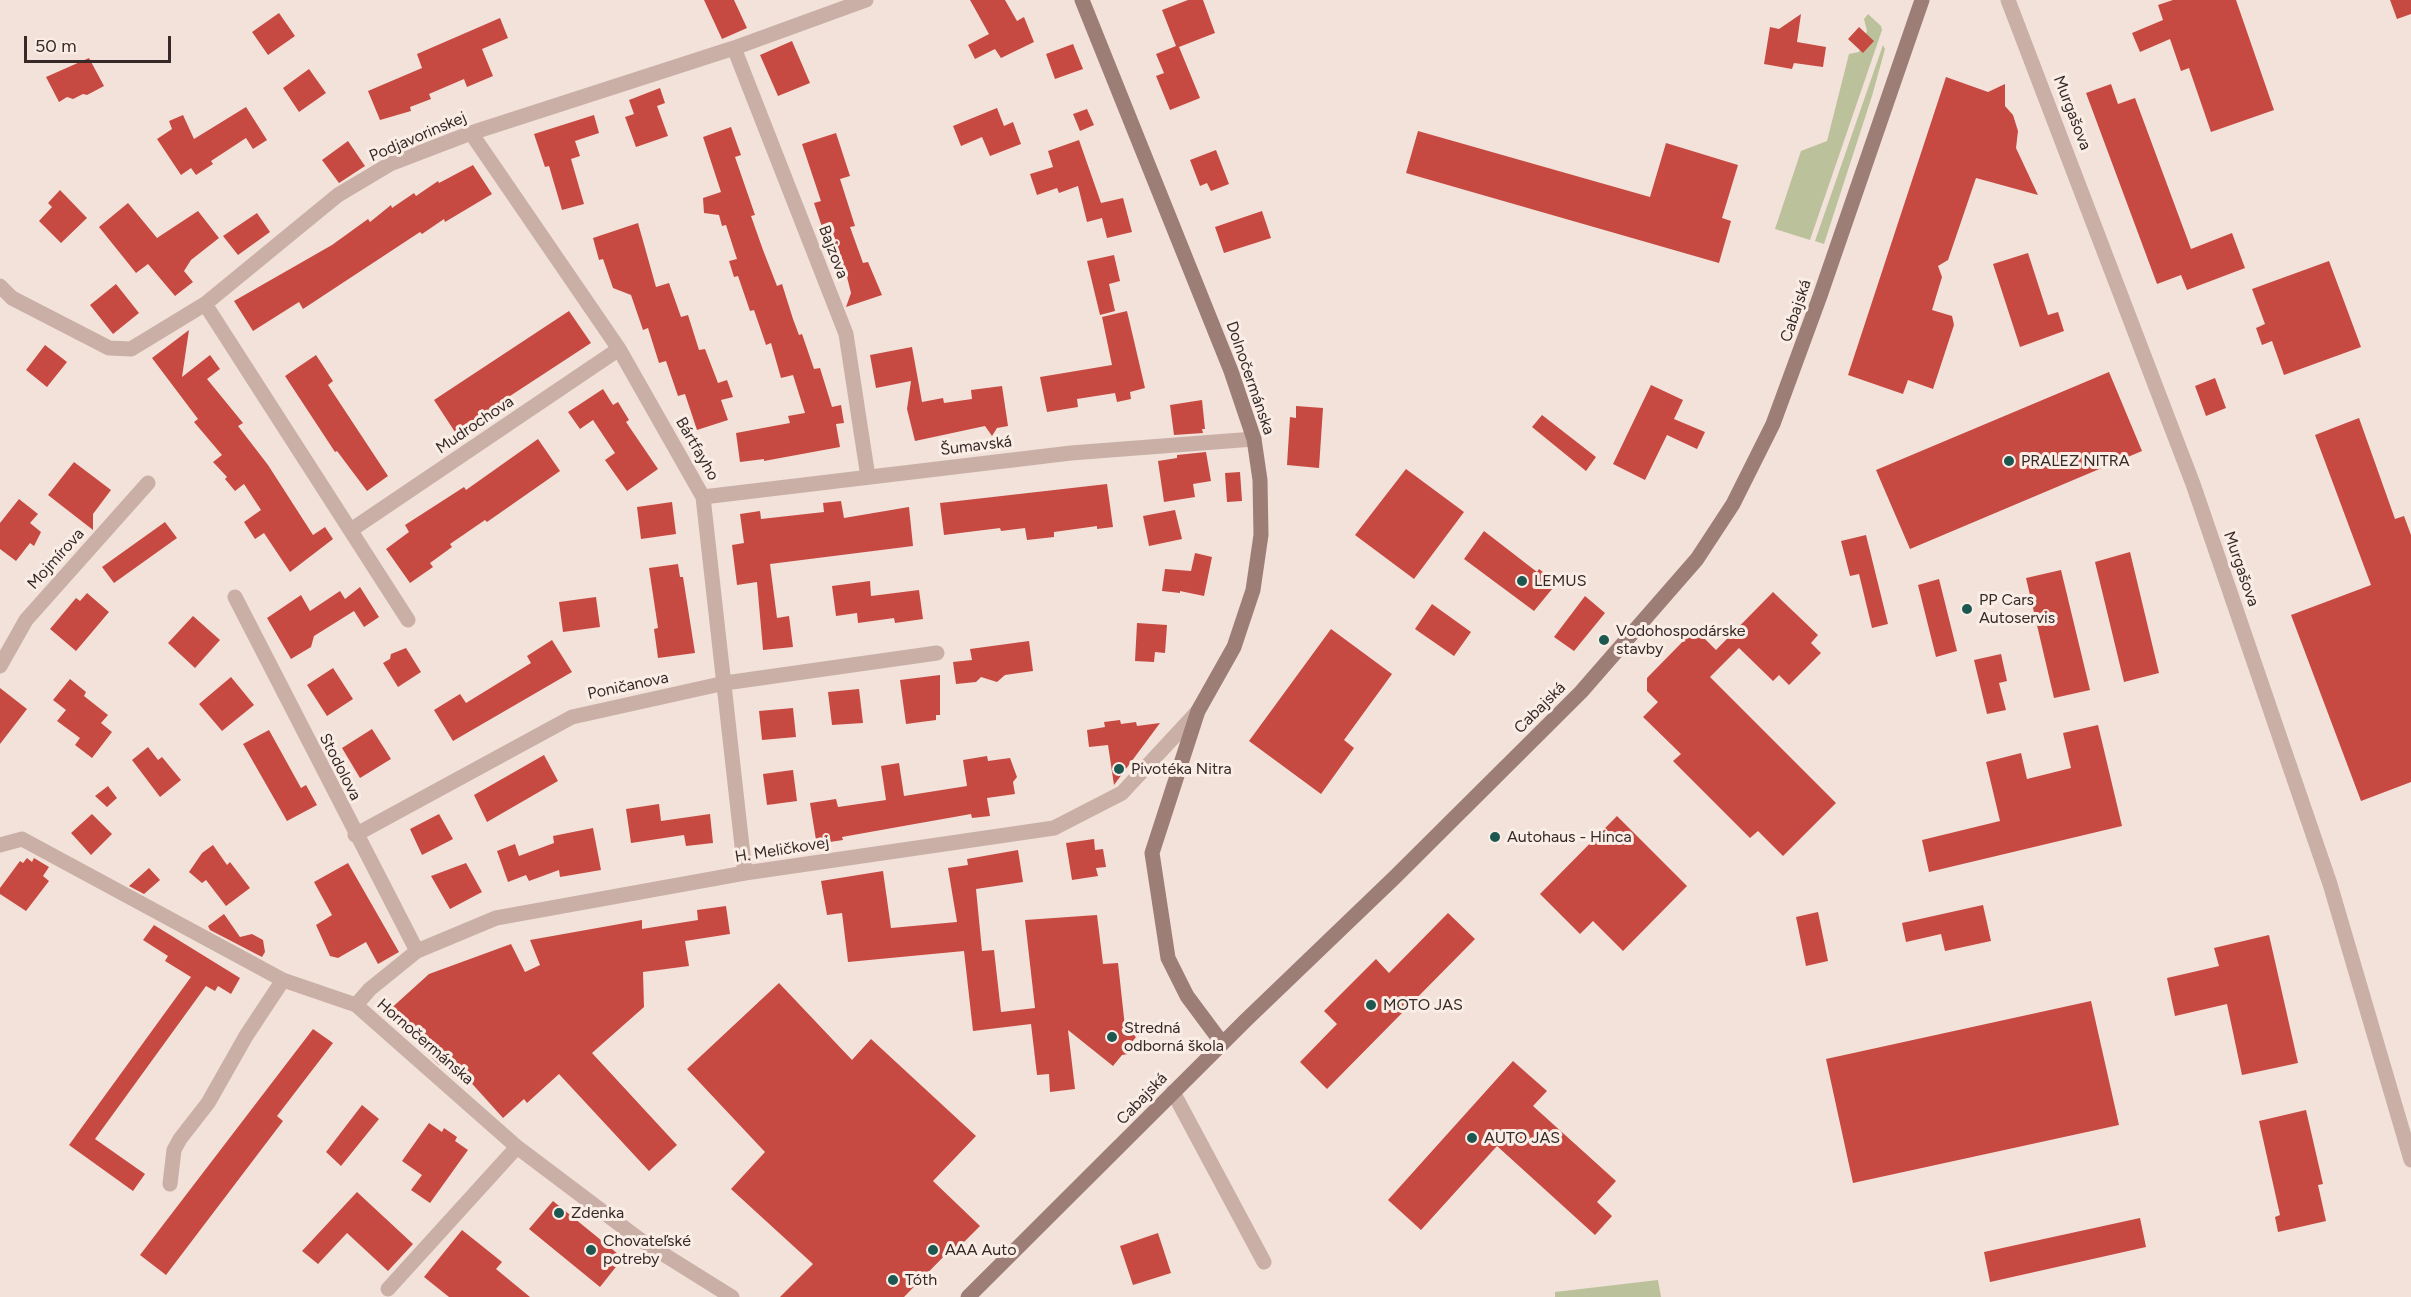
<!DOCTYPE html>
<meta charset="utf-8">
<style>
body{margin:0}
#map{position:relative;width:2411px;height:1297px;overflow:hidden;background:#f2e2da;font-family:Figtree,sans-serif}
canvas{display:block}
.scale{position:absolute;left:24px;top:36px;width:147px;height:27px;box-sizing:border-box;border:3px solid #362927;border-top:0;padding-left:8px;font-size:18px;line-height:21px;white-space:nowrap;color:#362927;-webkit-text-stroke:4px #f9ede6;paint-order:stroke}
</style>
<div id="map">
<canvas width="2411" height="1297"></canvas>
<div class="scale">50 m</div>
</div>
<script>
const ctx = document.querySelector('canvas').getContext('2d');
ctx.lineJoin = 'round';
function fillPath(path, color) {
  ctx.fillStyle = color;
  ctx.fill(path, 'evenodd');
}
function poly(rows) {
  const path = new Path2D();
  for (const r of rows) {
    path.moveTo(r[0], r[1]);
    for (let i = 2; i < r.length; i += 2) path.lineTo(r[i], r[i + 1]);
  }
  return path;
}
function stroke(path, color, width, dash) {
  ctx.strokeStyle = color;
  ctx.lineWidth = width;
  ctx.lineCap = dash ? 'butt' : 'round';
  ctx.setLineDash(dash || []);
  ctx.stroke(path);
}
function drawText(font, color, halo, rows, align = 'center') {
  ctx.font = font + ' Figtree,sans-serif';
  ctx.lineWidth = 6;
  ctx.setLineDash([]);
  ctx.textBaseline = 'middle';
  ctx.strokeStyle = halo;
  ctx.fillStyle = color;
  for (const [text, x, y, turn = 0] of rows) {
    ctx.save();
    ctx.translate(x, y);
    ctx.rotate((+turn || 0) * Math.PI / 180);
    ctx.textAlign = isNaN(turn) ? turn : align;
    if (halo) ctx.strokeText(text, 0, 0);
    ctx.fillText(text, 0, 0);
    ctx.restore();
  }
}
const green = poly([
 [1868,14,1881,26,1882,30,1810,240,1775,229,1801,151,1827,141,1849,54,1859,52,1867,31,1864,19],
 [1883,45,1885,49,1872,96,1824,244,1815,241],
 [1658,1280,1661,1297,1555,1297,1555,1292]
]);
const building = poly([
 [704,0,734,0,747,28,722,39],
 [970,0,1005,0,1017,21,1024,17,1034,42,1001,58,995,49,975,59,968,45,989,34],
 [1188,0,1203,0,1215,33,1179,47,1200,98,1170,110,1156,76,1164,73,1156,54,1176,46,1162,10],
 [2173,0,2236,0,2274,110,2211,132,2189,68,2181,71,2170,39,2140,52,2132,33,2163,20,2158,5],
 [2390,0,2411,0,2411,14,2397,19],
 [279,13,295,36,268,55,252,32],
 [1801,14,1797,42,1826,47,1823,67,1794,63,1792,69,1764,64,1770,27,1779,29],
 [500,18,508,38,482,49,493,76,467,87,464,79,429,94,431,99,410,107,411,111,380,120,368,91,422,68,417,54],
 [1859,27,1874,41,1863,53,1848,39],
 [792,41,810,83,778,96,760,55],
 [1073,44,1083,69,1055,79,1046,54],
 [89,58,104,86,87,95,83,94,73,99,67,97,59,102,46,77],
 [309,69,326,93,299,112,283,88],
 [1946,77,1988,92,2005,84,2005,106,2013,115,2018,131,2016,148,2038,195,1976,178,1948,260,1938,266,1942,277,1932,310,1952,316,1954,325,1933,389,1908,380,1903,394,1848,375],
 [2111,84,2118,104,2135,98,2191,249,2232,233,2245,268,2187,290,2181,275,2157,284,2086,93],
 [660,88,665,103,657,106,668,136,636,147,625,117,634,114,629,100],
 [246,107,267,140,253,149,246,138,211,161,213,164,196,175,191,168,181,175,157,139,172,129,169,121,183,115,194,139],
 [997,108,1004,126,1013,122,1021,144,990,156,982,137,961,146,953,126],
 [1087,109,1094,125,1080,131,1073,114],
 [594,115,599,133,575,141,580,156,571,159,584,204,562,210,549,166,545,167,534,134],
 [731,127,741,155,735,157,755,215,751,216,763,250,777,286,782,284,793,319,799,335,802,334,814,369,820,368,832,407,841,405,844,423,836,424,840,447,764,461,764,459,740,462,736,433,790,423,788,416,805,413,793,375,781,378,771,343,766,345,754,310,750,311,738,276,734,277,729,261,737,259,726,225,722,226,719,215,704,213,703,198,721,192,703,137],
 [1418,131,1650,197,1666,143,1738,165,1722,218,1731,221,1719,263,1406,173],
 [836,133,850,176,840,179,855,226,850,227,863,263,868,262,882,295,846,307,851,293,845,269,833,233,825,236,814,203,821,201,802,144],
 [1079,140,1101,203,1123,198,1132,232,1107,238,1102,218,1087,222,1078,186,1059,193,1057,188,1037,195,1030,174,1053,167,1048,151],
 [348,141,365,166,339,183,322,160],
 [1216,150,1229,184,1211,191,1207,183,1200,186,1190,160],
 [473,165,492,194,445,222,444,219,422,234,420,232,303,309,299,302,253,331,234,301,332,245,368,219,370,222,391,205,392,208,414,193,416,196,438,181,439,183],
 [60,190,87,218,61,243,39,221,52,207,48,203],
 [128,203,157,238,198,211,219,238,191,260,184,271,193,282,175,296,148,264,136,273,99,227],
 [1262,211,1271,238,1224,253,1215,227],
 [257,213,270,232,238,255,223,236],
 [638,223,656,287,669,283,681,317,688,315,699,350,705,349,718,383,727,380,733,397,721,400,728,420,697,430,685,394,678,396,666,361,659,363,648,328,643,330,631,295,613,288,603,259,599,260,593,238],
 [2028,253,2048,315,2058,312,2064,331,2020,347,1993,264],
 [1114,255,1120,281,1109,284,1115,311,1100,315,1087,261],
 [2329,261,2361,347,2284,375,2272,341,2262,345,2256,328,2265,324,2252,289],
 [116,284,139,313,113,334,90,305],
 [569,311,591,343,455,432,434,400],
 [1127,311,1145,388,1130,392,1131,399,1117,402,1115,393,1077,399,1078,407,1047,412,1040,377,1112,365,1102,317],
 [189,330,182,377,210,355,220,369,207,379,243,423,238,426,268,465,313,535,325,527,333,539,290,572,264,533,255,539,244,522,261,510,244,484,235,491,225,479,227,477,213,462,222,455,194,422,198,419,152,358],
 [45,345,67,362,47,387,26,370],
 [912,347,922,402,943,398,944,403,972,399,971,390,1002,386,1008,426,997,428,992,436,985,426,915,441,907,409,911,381,876,388,870,355],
 [316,355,333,381,328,385,388,476,367,491,337,451,335,452,285,376],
 [2109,372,2142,451,1910,549,1876,470],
 [2215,378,2226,408,2206,416,2195,386],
 [1651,385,1683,400,1674,419,1705,432,1697,449,1667,435,1645,480,1613,464],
 [603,389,613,405,618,402,629,420,626,422,658,469,627,491,605,460,615,453,593,420,580,429,568,412],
 [1202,400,1205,429,1202,429,1203,433,1174,435,1170,405],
 [1296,406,1323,408,1319,468,1287,465,1290,417,1296,418],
 [1542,415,1596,457,1586,471,1532,427],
 [2359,418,2395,519,2404,516,2411,535,2411,782,2361,801,2291,615,2371,585,2315,435],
 [538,439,560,471,487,522,485,520,450,544,452,547,430,563,433,567,410,583,386,549,409,532,405,525,464,487,466,490],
 [1206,452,1211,481,1193,484,1195,497,1164,502,1158,461,1177,458,1177,455],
 [74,462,111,490,93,514,93,530,48,495],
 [1406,469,1464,512,1414,579,1355,535],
 [1240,472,1242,501,1227,502,1225,473],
 [1107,484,1113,527,1097,529,1097,526,1054,532,1054,537,1027,540,1025,528,1001,531,1000,528,944,535,940,503],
 [19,499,38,514,30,523,41,532,34,546,30,543,16,561,0,549,0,523],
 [841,501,844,518,909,507,913,546,770,564,777,618,789,616,793,647,763,650,757,582,737,585,732,545,744,543,740,514,760,511,761,519,824,512,823,503],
 [672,502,676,534,641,539,637,507],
 [1175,510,1182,539,1149,546,1143,516],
 [165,522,177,538,114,583,102,567],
 [1484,531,1537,572,1539,569,1557,583,1534,611,1464,559],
 [1866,535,1888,624,1872,628,1859,574,1850,576,1841,541],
 [2130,552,2159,673,2124,682,2095,562],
 [1195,553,1212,557,1204,596,1180,591,1180,593,1162,591,1165,569,1191,571],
 [678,564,680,577,683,577,695,653,658,658,654,629,658,628,649,568],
 [2061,570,2090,690,2054,698,2026,578],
 [1939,579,1957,651,1936,657,1918,585],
 [870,581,871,596,919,590,923,619,895,623,894,618,858,623,857,613,836,616,832,586],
 [360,587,379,617,364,627,354,611,314,636,311,647,291,659,267,618,301,595,310,611,340,591,345,599],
 [1773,592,1818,635,1811,643,1821,653,1789,685,1779,675,1773,681,1739,648,1710,677,1836,803,1783,856,1758,831,1750,838,1673,761,1681,754,1643,717,1658,702,1647,691,1647,678,1695,629,1716,650],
 [87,593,109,612,76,651,50,629,76,598,80,601],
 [1585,596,1605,613,1574,651,1554,637],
 [596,597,600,627,563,632,559,602],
 [1432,604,1471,632,1454,656,1415,629],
 [193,616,220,640,195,668,168,643],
 [1137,623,1167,625,1165,653,1155,652,1154,662,1135,661],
 [1331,629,1392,674,1344,740,1354,748,1321,794,1249,741],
 [552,640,572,672,453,741,434,710,460,694,466,703,531,663,527,656],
 [1029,641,1033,671,1005,675,997,682,981,677,976,682,956,684,953,662,972,660,970,649],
 [406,648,421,672,398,687,383,663,390,659,391,654],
 [2001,654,2007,681,1999,683,2006,710,1987,714,1974,660],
 [333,668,353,699,327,716,307,685],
 [940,675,940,715,936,715,936,720,906,724,900,680],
 [231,677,254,705,222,731,199,704],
 [70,679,86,692,84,696,108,715,101,723,112,732,92,758,75,745,80,738,57,721,66,710,53,700],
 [0,688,27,709,0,744],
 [859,689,863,723,832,725,828,692],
 [793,708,796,737,762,740,759,711],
 [1120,720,1121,724,1136,722,1137,726,1160,723,1114,785,1108,745,1089,747,1087,730,1105,727,1104,722],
 [2098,725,2122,826,1929,872,1922,840,2000,821,1986,762,2021,753,2027,779,2071,768,2063,733],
 [372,729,391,759,360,778,342,748],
 [269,730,301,788,306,785,317,805,287,821,243,744],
 [148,747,158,760,162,757,181,780,160,797,132,760],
 [544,755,558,781,487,822,474,795],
 [987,756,988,761,1010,758,1017,777,1013,782,1015,794,987,798,990,816,972,818,971,814,909,825,842,837,843,840,823,843,822,839,816,840,810,803,836,799,838,807,886,800,881,766,899,763,904,796,967,786,963,760],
 [793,770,797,801,767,805,763,774],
 [108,786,117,798,107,807,95,796],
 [659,804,661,821,710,814,713,843,686,846,684,835,631,843,626,809],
 [92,814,112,834,91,855,71,833],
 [439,814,453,839,422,855,410,829],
 [1617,816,1687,886,1623,951,1593,921,1580,934,1540,894],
 [593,828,601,870,560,877,559,870,529,881,526,875,508,882,497,851,515,844,519,856,554,843,553,836],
 [1094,839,1095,850,1103,849,1106,867,1096,868,1098,876,1072,880,1066,843],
 [213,845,227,865,230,862,250,888,226,906,206,880,202,883,189,872,202,853],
 [1018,850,1023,882,976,889,982,951,994,950,1001,1012,1035,1008,1025,920,1097,915,1103,964,1118,963,1125,1027,1136,1037,1127,1048,1128,1054,1122,1055,1113,1066,1068,1030,1075,1089,1050,1092,1049,1074,1037,1075,1031,1024,973,1031,964,951,848,962,842,913,827,915,821,881,883,871,891,928,957,922,948,868,968,865,967,859],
 [27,858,32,862,34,858,49,867,43,876,49,881,26,911,0,894,0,888,20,861,23,863],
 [348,863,399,952,378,964,366,942,338,958,330,956,316,925,332,915,314,882],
 [466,863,482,892,450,909,431,876],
 [149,868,160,880,144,894,129,886],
 [1983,905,1991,941,1945,951,1941,934,1906,942,1902,923],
 [726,906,730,934,685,941,689,966,643,972,644,1007,592,1053,677,1145,649,1171,559,1074,527,1103,524,1099,503,1118,448,1057,439,1065,387,1012,429,974,511,944,525,972,540,965,530,940,642,920,642,929,698,920,697,910],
 [1818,912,1828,961,1806,966,1796,917],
 [1448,913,1475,939,1327,1089,1300,1062,1337,1024,1324,1011,1376,959,1389,973],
 [224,914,240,937,252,934,263,940,265,952,262,957,210,930,208,926],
 [154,925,240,978,231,994,218,986,215,991,206,986,95,1139,145,1174,133,1191,69,1145,191,977,165,961,168,956,143,940],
 [2269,935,2298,1063,2242,1075,2227,1004,2175,1016,2167,978,2219,966,2214,948],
 [779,983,852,1060,871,1039,976,1136,933,1181,980,1226,955,1251,952,1248,904,1297,780,1297,813,1264,731,1189,765,1152,687,1069],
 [2091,1001,2119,1125,1853,1183,1826,1059],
 [313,1029,333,1043,277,1116,283,1121,166,1275,140,1255],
 [1513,1061,1547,1091,1533,1106,1616,1181,1597,1202,1612,1216,1595,1235,1497,1146,1421,1230,1388,1200],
 [362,1105,379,1119,341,1166,326,1152],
 [2306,1110,2323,1184,2318,1185,2326,1221,2278,1232,2275,1217,2280,1215,2259,1121],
 [429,1123,442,1132,444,1128,457,1137,455,1141,468,1150,430,1203,411,1190,422,1175,402,1161],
 [357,1192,413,1244,388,1271,347,1233,318,1264,302,1251],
 [553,1201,623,1258,600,1287,529,1229],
 [2140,1218,2146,1247,1990,1282,1984,1252],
 [462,1230,502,1262,496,1269,530,1297,449,1297,424,1277],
 [1158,1233,1171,1273,1133,1285,1120,1246]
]);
const street = poly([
 [2008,0,2193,484,2330,884,2411,1160],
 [734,48,846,334,868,477],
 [471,133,619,349,703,497,745,873],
 [0,286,12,298,109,348,131,349,205,304,338,195,390,164,471,133,734,48,866,0],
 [205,304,408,620],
 [703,497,1071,453,1254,439],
 [351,530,619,349],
 [235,597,417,951],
 [0,666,26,620,148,483],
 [355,835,572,717,725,683,937,653],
 [0,845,22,839,283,980,356,1005,517,1147,639,1239,732,1297],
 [356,1005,370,989,417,951,496,918,745,873,1054,828,1122,793,1198,711],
 [1173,1092,1264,1262],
 [170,1184,174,1150,180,1139,208,1103,246,1036,283,980],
 [388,1289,517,1147]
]);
const secondary = poly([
 [1082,0,1231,371,1254,439,1260,480,1261,535,1253,590,1234,647,1198,711,1152,853,1168,958,1187,996,1222,1043],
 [968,1297,1246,1020,1395,877,1581,692,1697,559,1733,504,1773,424,1820,296,1922,0]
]);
const markers = [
 [2009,461,6,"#1c5750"],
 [1522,581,6,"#1c5750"],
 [1967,609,6,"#1c5750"],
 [1604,640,6,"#1c5750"],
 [1119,769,6,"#1c5750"],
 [1495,837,6,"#1c5750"],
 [1371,1005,6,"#1c5750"],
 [1112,1037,6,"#1c5750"],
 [1472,1138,6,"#1c5750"],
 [559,1213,6,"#1c5750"],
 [591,1250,6,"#1c5750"],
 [933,1250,6,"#1c5750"],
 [893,1280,6,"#1c5750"]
];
const streetNames = [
 ["Murgašova",2072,113,69],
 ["Podjavorinskej",418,137,-23],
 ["Bajzova",833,252,69],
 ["Cabajská",1796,311,-71],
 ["Dolnočermánska",1250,378,71],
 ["Mudrochova",475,425,-34],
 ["Šumavská",976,446,-7],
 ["Bártfayho",697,449,60],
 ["Mojmírova",56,559,-48],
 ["Murgašova",2241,569,71],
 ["Poničanova",628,686,-12],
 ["Cabajská",1540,708,-45],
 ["Stodolova",340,767,63],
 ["H. Meličkovej",782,850,-9],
 ["Hornočermánska",425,1042,41],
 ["Cabajská",1142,1099,-46]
];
const poiNames = [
 ["PRALEZ NITRA",2021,461],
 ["LEMUS",1534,581],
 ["PP Cars",1979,600],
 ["Autoservis",1979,618],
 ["Vodohospodárske",1616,631],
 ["stavby",1616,649],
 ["Pivotéka Nitra",1131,769],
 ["Autohaus - Hinca",1507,837],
 ["MOTO JAS",1383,1005],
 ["Stredná",1124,1028],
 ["odborná škola",1124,1046],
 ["AUTO JAS",1484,1138],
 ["Zdenka",571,1213],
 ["Chovateľské",603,1241],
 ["potreby",603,1259],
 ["AAA Auto",945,1250],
 ["Tóth",905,1280]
];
fillPath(green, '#bbc19a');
fillPath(building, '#c74a42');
stroke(street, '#caafa6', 15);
stroke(secondary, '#9d7e77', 15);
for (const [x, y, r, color] of markers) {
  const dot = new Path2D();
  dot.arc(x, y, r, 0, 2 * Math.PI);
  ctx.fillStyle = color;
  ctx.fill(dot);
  stroke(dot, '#f9ede6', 2);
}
drawText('16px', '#362927', '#f9ede6', streetNames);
drawText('16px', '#362927', '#f9ede6', poiNames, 'left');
</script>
